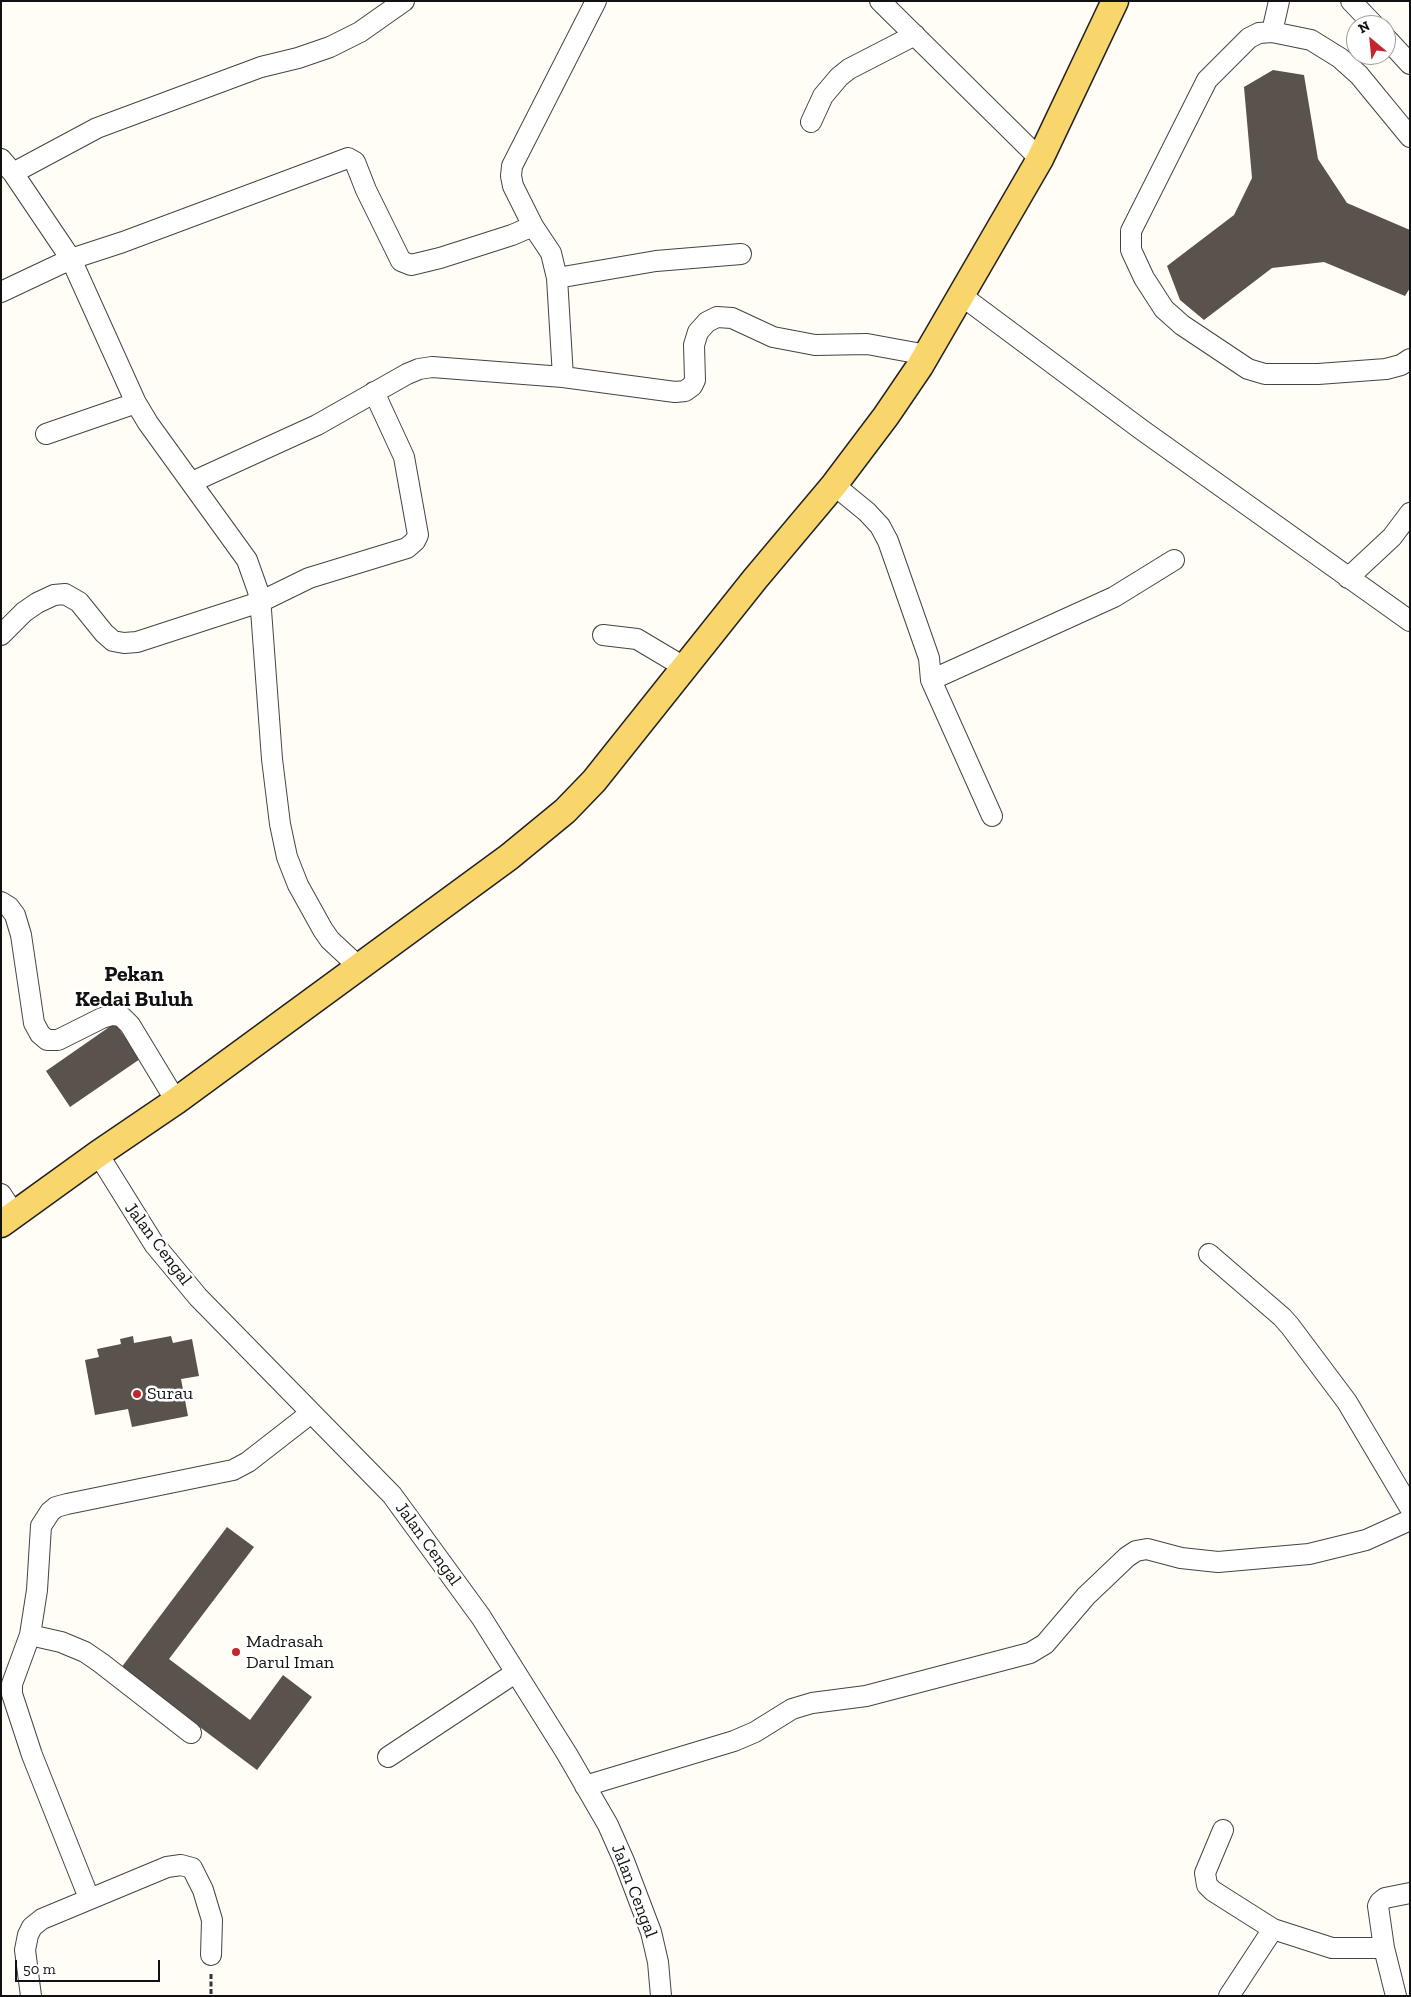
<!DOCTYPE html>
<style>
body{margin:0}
#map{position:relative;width:1411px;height:1997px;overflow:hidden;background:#fffdf5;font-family:"Zilla Slab",serif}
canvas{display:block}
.frame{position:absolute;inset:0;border:2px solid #111;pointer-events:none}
.north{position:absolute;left:1346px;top:15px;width:50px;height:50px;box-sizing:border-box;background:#fff;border:1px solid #a0a0a0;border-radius:50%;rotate:332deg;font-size:14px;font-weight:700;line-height:20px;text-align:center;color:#111}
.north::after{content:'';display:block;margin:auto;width:18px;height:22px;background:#c4262e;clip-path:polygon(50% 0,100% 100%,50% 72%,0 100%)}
.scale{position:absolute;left:15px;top:1960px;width:145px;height:22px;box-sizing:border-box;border:2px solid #111;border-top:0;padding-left:6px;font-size:15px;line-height:18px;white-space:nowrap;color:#111;-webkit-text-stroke:4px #fff;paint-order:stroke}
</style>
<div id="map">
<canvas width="1411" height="1997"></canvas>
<div class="frame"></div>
<div class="north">N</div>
<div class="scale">50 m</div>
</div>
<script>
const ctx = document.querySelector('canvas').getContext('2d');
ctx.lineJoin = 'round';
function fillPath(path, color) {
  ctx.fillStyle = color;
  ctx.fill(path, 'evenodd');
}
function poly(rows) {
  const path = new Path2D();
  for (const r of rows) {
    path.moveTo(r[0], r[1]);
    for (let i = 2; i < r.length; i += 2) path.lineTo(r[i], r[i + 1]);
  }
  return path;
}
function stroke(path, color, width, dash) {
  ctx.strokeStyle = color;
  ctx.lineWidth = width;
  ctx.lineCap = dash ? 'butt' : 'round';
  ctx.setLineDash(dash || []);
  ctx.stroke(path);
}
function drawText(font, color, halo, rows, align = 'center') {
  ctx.font = font + ' "Zilla Slab",serif';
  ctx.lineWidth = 5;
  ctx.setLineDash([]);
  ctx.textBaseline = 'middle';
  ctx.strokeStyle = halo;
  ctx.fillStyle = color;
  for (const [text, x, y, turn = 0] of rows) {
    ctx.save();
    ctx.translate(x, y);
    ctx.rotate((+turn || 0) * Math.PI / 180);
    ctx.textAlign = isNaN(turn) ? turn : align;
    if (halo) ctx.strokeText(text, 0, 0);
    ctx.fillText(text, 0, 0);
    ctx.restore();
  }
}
const building = poly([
 [1273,70,1304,75,1318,159,1347,203,1410,230,1410,288,1405,296,1324,262,1272,268,1204,320,1180,300,1167,266,1234,215,1252,178,1244,87],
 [115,1023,140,1059,70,1107,46,1071],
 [133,1336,134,1343,171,1336,173,1343,192,1339,199,1376,181,1379,188,1416,132,1427,128,1409,95,1415,85,1360,99,1357,97,1349,121,1344,120,1339],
 [227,1527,254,1547,169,1659,250,1720,283,1675,312,1697,257,1770,121,1668]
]);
const path = poly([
 [211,1974,211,1996]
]);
const minor = poly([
 [880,1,1040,159],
 [1351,1,1374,25],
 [1272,32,1279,1],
 [1386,38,1410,64],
 [811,122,823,96,839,77,849,69,915,35],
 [1410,137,1359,75,1340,58,1311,40,1272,32,1259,33,1249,38,1207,80,1131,231,1131,250,1144,278,1164,309,1182,325,1248,369,1265,374,1318,374,1386,369,1401,365,1410,359],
 [1,159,13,173,71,259,136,403,148,423,247,560,258,591,261,610,272,759,280,824,287,857,298,885,323,930,330,940,359,967],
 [13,173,97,128,261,67,298,58,330,47,360,32,404,1],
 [557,278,656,261,741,254],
 [1,292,71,259,123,242,348,158,355,162,366,190,401,261,411,265,440,258,512,235,533,226],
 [962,296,1142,430,1410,621],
 [563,377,557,278,551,253,533,226,513,186,511,176,512,166,596,1],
 [46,434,136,403],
 [192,482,317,425,407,374,419,369,432,367,563,377,675,392,685,391,692,386,695,380,694,345,698,332,707,322,717,317,732,318,773,337,815,345,867,344,927,355],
 [834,485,867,512,880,526,888,541,929,658,931,680,992,816],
 [1348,578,1392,537,1410,513],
 [1,635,24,612,37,603,54,595,65,594,79,602,104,633,113,641,124,643,137,642,260,602,309,578,407,548,415,541,418,535,404,457,374,392],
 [603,635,637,639,684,667],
 [931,680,1114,597,1174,560],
 [1,902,9,907,15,915,21,935,34,1023,40,1034,47,1040,58,1040,102,1018,112,1015,121,1016,130,1025,176,1101],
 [98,1154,154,1244,198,1297,392,1495,481,1617,567,1754,608,1825,624,1861,651,1932,658,1962,661,1996],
 [1,1194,14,1214],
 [1209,1254,1282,1317,1290,1326,1347,1402,1410,1508],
 [30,1635,61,1642,85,1652,101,1663,191,1733],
 [388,1757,515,1673],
 [585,1786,734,1741,755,1732,792,1709,812,1703,866,1696,1030,1653,1045,1644,1086,1596,1127,1557,1136,1551,1147,1549,1181,1558,1218,1562,1309,1554,1366,1540,1410,1520],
 [1223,1830,1205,1873,1207,1885,1213,1891,1273,1929],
 [89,1898,32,1755,12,1694,12,1684,30,1635,37,1590,41,1526,50,1512,56,1507,67,1504,233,1470,248,1462,311,1413],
 [31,1996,25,1950,28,1935,32,1927,42,1919,167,1867,181,1865,192,1868,203,1890,212,1920,211,1955],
 [1229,1996,1273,1929,1332,1948,1384,1948],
 [1396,1996,1384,1948,1378,1906,1380,1902,1385,1898,1410,1893]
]);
const major = poly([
 [1,1224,98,1154,176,1101,509,857,565,811,594,781,755,579,834,485,886,416,920,366,1040,159,1115,1]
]);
const markers = [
 [137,1394,5,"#c4262e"],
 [236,1652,5,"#c4262e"]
];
const streetNames = [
 ["Jalan Cengal",158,1244,53],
 ["Jalan Cengal",428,1544,54],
 ["Jalan Cengal",634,1891,69]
];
const poiNames = [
 ["Surau",147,1394],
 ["Madrasah",246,1642],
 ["Darul Iman",246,1663]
];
const districtNames = [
 ["Pekan",134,975],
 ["Kedai Buluh",134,1000]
];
fillPath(building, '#5a524d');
stroke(minor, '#444', 22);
stroke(major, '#222', 29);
stroke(path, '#333', 3, [5, 2.5]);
stroke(minor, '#fff', 20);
stroke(major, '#f9d66b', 26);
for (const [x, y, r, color] of markers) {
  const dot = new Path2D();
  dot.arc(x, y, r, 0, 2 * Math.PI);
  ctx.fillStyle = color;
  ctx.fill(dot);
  stroke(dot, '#fff', 2);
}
drawText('18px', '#111', '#fff', streetNames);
drawText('18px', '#111', '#fff', poiNames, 'left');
drawText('bold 22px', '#111', '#fff', districtNames);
</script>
